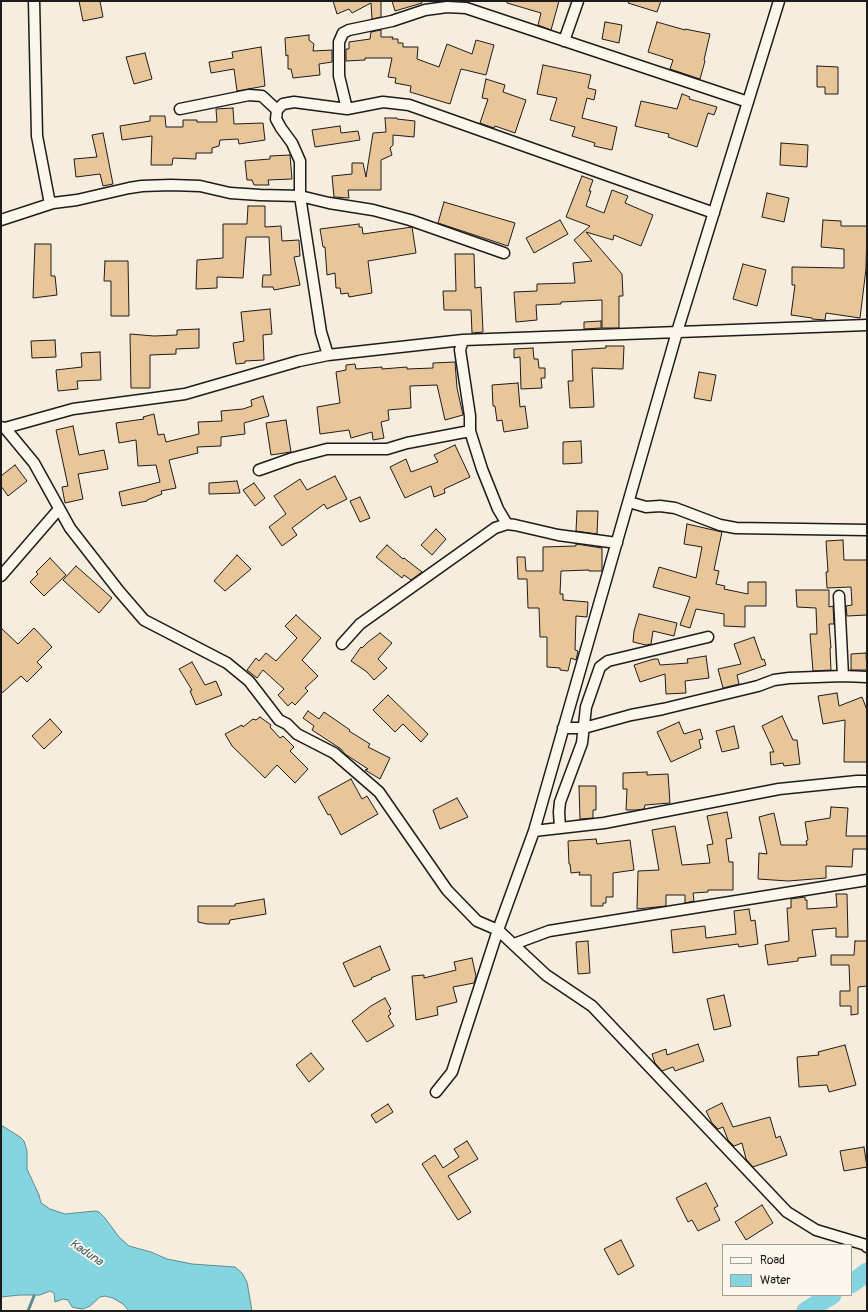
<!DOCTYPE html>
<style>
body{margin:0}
#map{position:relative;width:868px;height:1312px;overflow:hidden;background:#f7eddc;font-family:Pangolin,sans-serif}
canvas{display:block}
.frame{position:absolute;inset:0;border:2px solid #1c1c1c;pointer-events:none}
.legend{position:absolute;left:722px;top:1244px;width:130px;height:52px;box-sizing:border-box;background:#fbf7ec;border:1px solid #a29f99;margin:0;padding:5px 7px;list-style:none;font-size:12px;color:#1c1c1c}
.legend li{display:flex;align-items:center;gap:8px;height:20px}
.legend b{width:20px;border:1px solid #a29f99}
</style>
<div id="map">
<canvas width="868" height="1312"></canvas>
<div class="frame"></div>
<ul class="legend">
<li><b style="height:5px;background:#fbf7ec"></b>Road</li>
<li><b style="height:11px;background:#85d5e1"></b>Water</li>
</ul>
</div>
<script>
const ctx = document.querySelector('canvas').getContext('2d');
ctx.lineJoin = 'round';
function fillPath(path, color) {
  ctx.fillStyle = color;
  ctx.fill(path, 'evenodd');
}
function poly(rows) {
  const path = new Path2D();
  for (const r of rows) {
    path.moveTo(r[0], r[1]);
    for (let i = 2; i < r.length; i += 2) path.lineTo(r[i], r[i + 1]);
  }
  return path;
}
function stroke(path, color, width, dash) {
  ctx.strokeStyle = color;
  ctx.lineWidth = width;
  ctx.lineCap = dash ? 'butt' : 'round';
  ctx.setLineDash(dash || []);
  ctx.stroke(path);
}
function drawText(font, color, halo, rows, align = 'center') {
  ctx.font = font + ' Pangolin,sans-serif';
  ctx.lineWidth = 3.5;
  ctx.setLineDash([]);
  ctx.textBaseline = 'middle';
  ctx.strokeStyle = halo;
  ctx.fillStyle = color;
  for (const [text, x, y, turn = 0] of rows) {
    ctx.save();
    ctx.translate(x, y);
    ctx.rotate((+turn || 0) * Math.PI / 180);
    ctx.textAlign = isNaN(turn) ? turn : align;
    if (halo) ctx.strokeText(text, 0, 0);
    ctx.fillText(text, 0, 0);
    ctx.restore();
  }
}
const water = poly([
 [1,1125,20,1137,24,1141,27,1151,27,1169,39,1195,41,1203,50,1209,65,1214,95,1211,99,1212,105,1218,119,1237,129,1246,151,1252,167,1259,192,1264,235,1267,242,1273,247,1282,252,1311,129,1311,123,1304,113,1298,105,1296,100,1297,90,1306,83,1309,76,1308,72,1307,68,1300,63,1299,55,1302,54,1293,50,1291,40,1295,20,1295,1,1297,1,1125]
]);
const stream = poly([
 [28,1311,34,1296]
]);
const river = poly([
 [851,1284,867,1272],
 [806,1311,832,1295]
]);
const building = poly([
 [79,1,100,1,103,17,83,21,79,1],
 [333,1,381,1,381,17,372,19,371,3,352,13,349,9,337,14,333,1],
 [392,1,421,1,422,3,395,11,392,1],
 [507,1,559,1,551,30,538,25,541,13,507,3,507,1],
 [629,1,661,1,657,12,628,3,629,1],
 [605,22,622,25,619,43,602,39,605,22],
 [657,22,685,30,685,29,710,34,704,60,705,61,700,79,670,69,673,60,648,52,657,22],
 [381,30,381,37,393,37,392,39,398,39,398,43,403,43,403,47,418,47,417,59,439,67,447,44,472,54,476,40,494,45,486,75,461,69,450,104,410,92,411,86,395,83,396,78,388,77,392,58,365,58,365,60,346,61,346,49,349,49,349,42,370,39,371,32,381,30],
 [309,35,309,40,314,44,313,51,332,50,332,62,319,64,320,75,293,78,291,69,288,69,288,55,286,56,285,38,309,35],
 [261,47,265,86,237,91,234,69,211,73,209,62,233,58,232,52,261,47],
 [145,53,152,79,134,84,126,57,145,53],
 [543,65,591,75,588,88,596,90,594,100,587,98,582,118,617,127,612,150,594,146,595,143,572,136,575,127,550,120,557,98,537,94,543,65],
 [817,66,838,67,838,94,825,94,825,87,817,87,817,66],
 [486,79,505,85,503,92,526,100,515,133,495,126,494,128,480,123,488,99,482,98,486,79],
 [682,94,690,97,689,99,717,107,714,115,708,113,697,147,668,137,669,134,635,126,641,101,677,109,682,94],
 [233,108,234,124,263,123,265,140,239,144,238,139,220,140,219,146,212,148,212,153,196,153,196,159,173,158,172,165,151,165,152,136,122,140,120,126,150,121,150,116,165,116,166,127,183,127,183,120,197,120,197,122,217,122,216,109,233,108],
 [385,118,397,118,397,119,415,121,414,137,393,135,393,145,390,148,392,155,381,160,381,190,348,190,349,198,334,197,332,176,352,174,352,163,363,163,366,177,373,133,386,132,385,118],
 [340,126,341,133,358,131,360,140,315,147,312,130,340,126],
 [103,133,113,184,103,186,100,174,76,177,74,159,97,157,92,135,103,133],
 [781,143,808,145,807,167,780,165,781,143],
 [290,155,292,179,268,180,269,185,254,185,252,180,247,180,245,161,270,159,270,156,290,155],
 [582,176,593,180,589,191,591,191,586,206,604,213,612,190,628,196,625,203,653,215,641,246,614,235,613,240,586,232,622,274,623,296,619,296,619,328,602,328,602,300,561,302,561,304,536,305,537,320,516,322,514,292,537,291,537,284,575,283,573,263,592,261,574,240,590,226,566,217,582,176],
 [767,193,789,198,784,222,762,217,767,193],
 [444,202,515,223,508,246,438,223,444,202],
 [248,206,265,206,265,227,281,226,282,241,299,240,300,256,294,257,300,285,274,290,273,287,262,287,263,275,271,275,269,237,246,237,243,278,217,277,217,288,196,289,197,260,223,258,223,224,247,224,248,206],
 [560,220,568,234,534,253,526,238,560,220],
 [823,220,841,221,841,226,867,226,866,269,860,318,826,313,825,320,812,319,812,318,791,315,795,285,792,285,792,267,844,268,844,249,821,247,823,220],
 [359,224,359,227,362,227,363,234,412,227,416,253,368,261,372,293,349,297,348,293,341,294,340,288,336,288,335,273,327,275,325,247,323,247,320,229,359,224],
 [35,244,51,244,51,276,55,276,57,295,33,298,35,244],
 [455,254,474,254,475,288,481,287,483,332,472,333,471,310,444,310,443,291,456,291,455,254],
 [105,261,128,261,129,316,111,316,111,281,104,281,105,261],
 [743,264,766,270,757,306,733,299,743,264],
 [270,309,272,334,263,335,264,360,245,361,245,363,236,364,233,343,244,341,241,312,270,309],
 [601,321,601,328,584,329,584,322,601,321],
 [199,329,199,348,176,349,176,354,150,355,150,388,131,388,130,334,154,336,177,335,177,330,199,329],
 [55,340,56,357,32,358,31,341,55,340],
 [606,346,624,346,623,369,592,368,594,407,570,408,568,381,573,381,572,350,606,348,606,346],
 [533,348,534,359,538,359,539,368,545,368,545,378,541,378,542,388,521,389,520,357,514,358,514,349,533,348],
 [100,352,101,380,77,381,78,389,58,391,56,370,82,367,81,353,100,352],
 [455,362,457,388,463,415,445,420,437,385,410,386,411,408,388,410,389,420,381,422,384,438,373,440,372,432,351,438,349,430,320,434,317,407,340,403,336,372,346,370,346,365,355,364,356,369,382,367,382,369,407,367,407,369,433,368,433,363,455,362],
 [699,372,716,375,711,401,694,398,699,372],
 [518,383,520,407,525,406,528,428,504,432,502,420,497,421,495,406,493,406,492,385,518,383],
 [263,396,269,416,244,423,245,434,221,437,221,446,197,447,198,453,169,460,176,488,161,491,162,494,147,500,147,501,122,506,119,492,160,482,156,465,138,466,136,440,119,443,116,423,144,419,143,417,154,414,158,435,164,434,166,442,199,434,198,422,222,421,221,411,243,409,252,406,251,400,263,396],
 [286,420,291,452,271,455,266,423,286,420],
 [73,426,79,455,104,450,108,469,78,474,83,499,65,503,62,487,68,486,56,430,73,426],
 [581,441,582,463,563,464,563,442,581,441],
 [455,445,470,477,444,489,445,493,434,497,431,486,405,498,390,467,406,459,411,472,438,462,434,455,455,445],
 [15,465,27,481,8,496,1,486,1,476,15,465],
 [335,476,347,499,327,509,324,504,292,528,297,535,282,546,269,527,286,514,274,496,300,479,307,490,335,476],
 [237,481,240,493,209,494,209,483,237,481],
 [254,483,265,498,255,506,243,490,254,483],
 [360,497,370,518,360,522,350,501,360,497],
 [577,511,598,511,597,534,576,531,577,511],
 [687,524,722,532,714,570,719,571,716,584,725,586,724,589,748,594,748,582,766,582,766,606,745,606,745,627,724,626,724,614,696,609,690,628,680,625,690,597,653,587,659,567,696,578,702,547,684,544,687,524],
 [436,529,446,539,432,555,421,545,436,529],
 [843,540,844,560,867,560,867,615,847,616,846,606,852,605,851,587,827,588,826,572,828,572,826,541,843,540],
 [576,544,602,548,602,571,589,571,589,570,561,571,560,594,563,594,563,600,588,602,587,617,576,616,575,650,578,651,576,660,571,658,568,671,560,670,560,668,547,667,547,637,540,637,539,608,528,608,527,579,518,579,517,557,525,557,526,571,543,571,543,547,576,546,576,544],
 [387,545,403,559,404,558,422,572,411,580,404,575,402,578,376,557,387,545],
 [237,555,251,569,225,591,214,581,237,555],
 [50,558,66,575,44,596,30,582,38,574,36,572,50,558],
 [76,566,112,598,99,613,63,580,76,566],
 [796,590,829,590,829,607,833,606,834,624,829,624,831,648,830,648,831,670,813,671,810,634,817,634,816,608,797,607,796,590],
 [639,614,677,623,674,636,653,631,651,644,646,645,633,642,634,631,639,614],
 [296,615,321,638,302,660,318,676,305,688,308,691,295,705,292,702,288,706,278,695,284,689,263,670,257,678,247,670,256,658,259,661,266,653,276,661,297,638,285,626,296,615],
 [1,628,18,644,34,628,52,647,37,662,42,667,27,682,21,676,1,694,1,628],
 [380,633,392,643,378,659,387,668,374,680,367,672,351,661,361,647,362,648,368,642,380,633],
 [754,637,762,660,764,659,766,665,737,675,739,684,723,688,718,669,741,664,734,644,754,637],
 [866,653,867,670,851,670,851,654,866,653],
 [706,656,709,678,685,681,686,693,666,694,665,674,640,682,634,665,654,659,658,659,660,665,688,663,687,659,706,656],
 [192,662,205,685,216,681,222,695,196,705,190,691,192,690,179,669,192,662],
 [837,693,839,706,862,697,867,710,867,762,844,762,845,720,823,724,818,696,837,693],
 [388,695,428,734,421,742,403,724,395,732,373,710,388,695],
 [308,711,319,719,324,712,350,730,349,731,370,744,368,747,390,758,380,779,365,770,368,769,345,754,341,749,312,730,314,726,303,718,308,711],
 [782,716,793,740,797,740,800,764,784,766,783,763,771,765,770,752,774,752,762,726,782,716],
 [260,717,271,725,270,727,280,738,283,736,294,747,290,751,308,769,295,783,277,765,265,778,232,746,225,734,242,725,243,727,253,719,256,720,260,717],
 [50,719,62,732,44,749,32,736,50,719],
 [679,722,684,734,700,729,703,739,699,740,701,748,671,762,657,732,679,722],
 [734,726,739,748,722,752,716,731,734,726],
 [647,772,647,775,668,774,670,803,645,805,644,809,636,810,626,810,627,789,623,789,623,773,647,772],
 [351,779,362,799,367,796,378,814,341,835,330,814,328,815,318,797,351,779],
 [579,786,596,786,596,810,593,810,593,818,580,819,579,786],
 [457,798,468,817,440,829,433,810,457,798],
 [831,807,848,808,846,836,867,836,867,849,853,849,852,867,826,866,826,878,788,881,758,879,759,853,767,854,759,817,774,813,781,845,807,845,806,841,808,840,805,822,830,818,831,807],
 [727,812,732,838,726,839,729,862,733,862,733,890,708,890,708,892,693,893,694,901,685,903,685,895,666,895,666,906,637,909,638,871,659,870,652,830,675,826,682,865,710,863,707,845,713,844,707,816,727,812],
 [596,839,597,844,630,840,634,870,613,873,613,897,606,897,606,903,603,903,603,906,591,906,591,875,579,875,580,872,571,873,570,864,569,864,568,841,596,839],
 [836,894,847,894,848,937,836,937,836,928,812,930,816,956,798,958,798,961,768,965,765,945,789,941,787,908,791,908,791,899,805,897,805,900,807,900,807,909,837,907,836,894],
 [264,899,266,914,230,920,229,924,207,924,198,922,198,906,235,906,235,904,264,899],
 [749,909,751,921,755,920,758,944,739,947,738,944,673,953,671,930,705,926,706,938,736,934,734,911,749,909],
 [588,941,590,973,578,974,576,942,588,941],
 [855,941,867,941,867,986,858,987,858,1014,851,1015,851,1006,840,1006,840,991,850,991,849,965,831,965,831,955,854,955,855,941],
 [380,946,390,970,371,978,372,979,354,987,343,963,380,946],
 [472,958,476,976,474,983,453,987,457,1002,437,1007,438,1015,416,1020,412,976,424,975,424,978,456,970,454,962,472,958],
 [724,995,731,1026,714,1030,707,999,724,995],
 [385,998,391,1009,389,1011,391,1014,388,1016,394,1026,367,1042,352,1021,371,1006,385,998],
 [698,1044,704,1061,675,1071,673,1067,662,1071,655,1063,652,1054,666,1049,667,1055,698,1044],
 [845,1045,856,1085,829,1092,827,1085,799,1087,797,1057,819,1055,818,1052,845,1045],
 [311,1053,324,1069,309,1082,296,1065,311,1053],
 [722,1103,733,1127,770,1117,776,1138,780,1136,787,1155,753,1167,746,1159,742,1143,734,1146,728,1140,723,1127,718,1129,712,1123,706,1111,722,1103],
 [388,1104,393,1112,376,1123,371,1115,388,1104],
 [467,1141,478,1159,448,1176,471,1212,458,1220,422,1164,435,1155,443,1168,459,1157,454,1149,467,1141],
 [864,1147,867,1167,844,1171,840,1151,864,1147],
 [706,1183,718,1206,714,1208,720,1220,698,1231,692,1220,688,1222,676,1198,706,1183],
 [762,1205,773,1223,746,1240,735,1222,762,1205],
 [621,1240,634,1266,618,1275,604,1249,621,1240]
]);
const minor = poly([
 [34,1,37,136,50,204],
 [564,41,578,1],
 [180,109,249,95,262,96,277,110],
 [347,109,339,76,339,42,343,33,349,30,392,21,425,10,447,7,466,8,748,102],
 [1,220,53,203,77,200,129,188,142,186,171,185,200,186,230,193,260,195,300,196,329,203,373,210,410,220,504,253],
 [463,340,460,350,470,416,470,431,482,469,498,509,507,524],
 [328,355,321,332,300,196,300,161,292,143,281,128,276,119,277,110,283,104,294,102,347,109,383,102,409,105,714,213],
 [1,427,5,428,73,409,185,394,299,361,328,355,463,340,867,325],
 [5,428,34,463,70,528,119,591,144,620,227,663,249,681,279,720,287,724,297,734,334,753,379,792,447,890,477,921,498,930,546,975,592,1006,787,1212,816,1230,866,1245,867,1247],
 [259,470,293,458,327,449,387,449,407,443,470,431],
 [629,502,646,507,660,506,675,508,720,525,736,528,867,530],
 [1,576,59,509],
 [839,596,843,676],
 [342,644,360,624,495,528,507,524,515,525,558,535,617,543],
 [563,728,584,728,631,715,663,709,758,686,774,680,789,678,843,676,867,677],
 [560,828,559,812,560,802,582,743,586,707,600,667,608,661,708,637],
 [534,831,604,823,779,789,857,781,867,781],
 [514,944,549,931,867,880],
 [436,1092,452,1072,498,930,534,831,677,332,779,1]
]);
const waterNames = [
 ["Kaduna",86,1253,34]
];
fillPath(water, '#85d5e1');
stroke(water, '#5b8b92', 1);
stroke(stream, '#5b8b92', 3);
stroke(river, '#85d5e1', 19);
fillPath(building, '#e9c69a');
stroke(building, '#1c1c1c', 1);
stroke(minor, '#1c1c1c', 13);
stroke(minor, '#fbf7ec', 10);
drawText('italic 12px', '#415d61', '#fbf7ec', waterNames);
</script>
